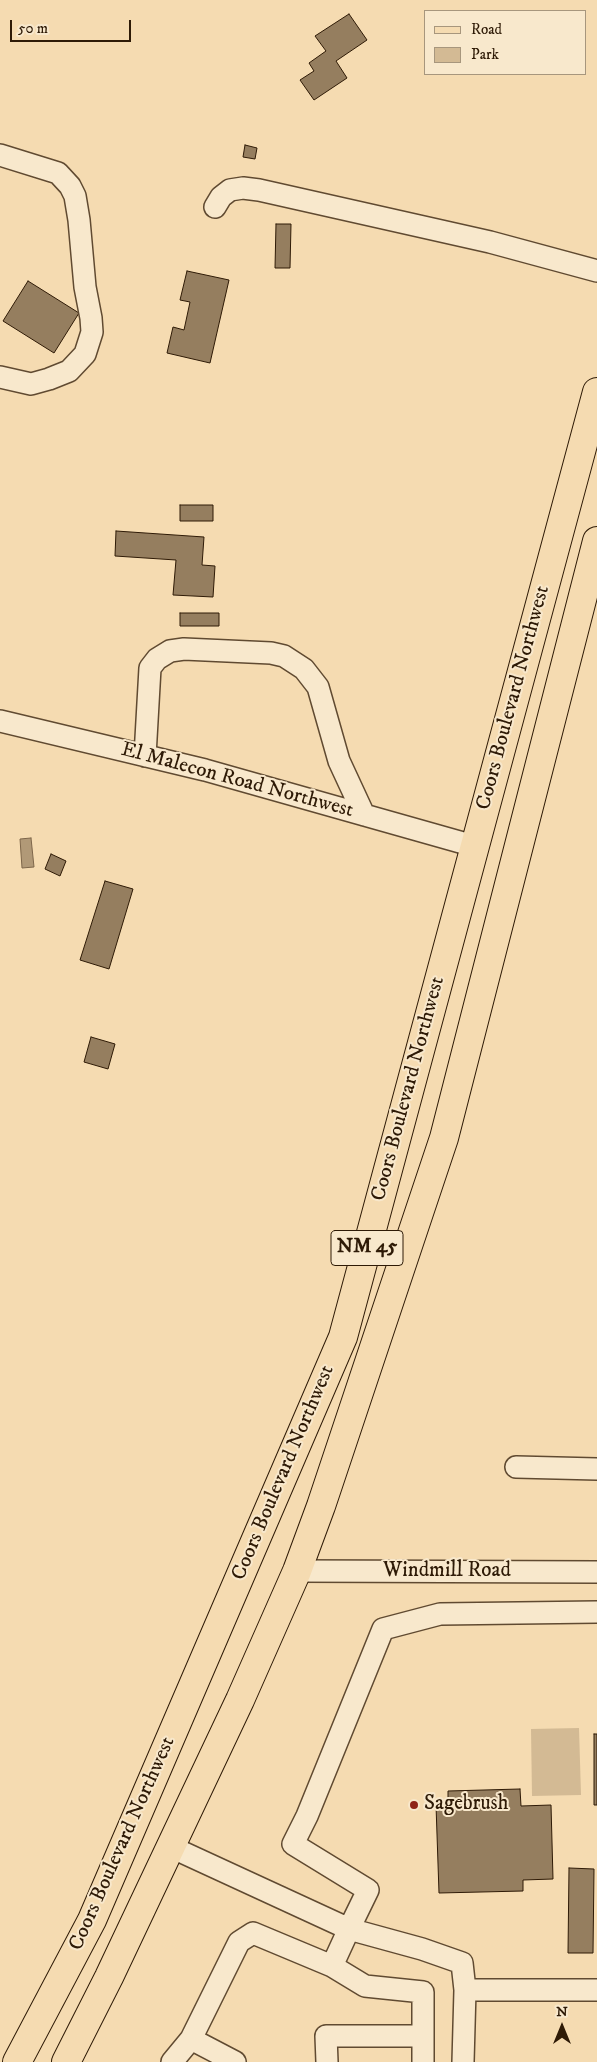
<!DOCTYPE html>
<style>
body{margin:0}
#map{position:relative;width:597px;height:2062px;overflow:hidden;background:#f5dbb1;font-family:"IM FELL DW Pica",serif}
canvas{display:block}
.legend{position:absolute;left:424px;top:10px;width:162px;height:65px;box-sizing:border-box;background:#f8e8cc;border:1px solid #a7967d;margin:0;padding:6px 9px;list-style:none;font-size:15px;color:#2e1a06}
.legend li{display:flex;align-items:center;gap:10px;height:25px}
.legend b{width:25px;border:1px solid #a7967d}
.north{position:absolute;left:537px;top:2002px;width:50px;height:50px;-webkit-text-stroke:4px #f8e8cc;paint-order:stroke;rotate:0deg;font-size:14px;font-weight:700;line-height:20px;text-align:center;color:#2e1a06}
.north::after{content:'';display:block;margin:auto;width:18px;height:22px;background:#2e1a06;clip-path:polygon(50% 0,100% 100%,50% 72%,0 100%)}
.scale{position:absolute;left:10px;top:20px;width:121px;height:22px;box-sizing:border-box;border:2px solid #2e1a06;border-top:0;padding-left:6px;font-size:15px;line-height:18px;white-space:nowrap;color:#2e1a06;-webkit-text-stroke:4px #f8e8cc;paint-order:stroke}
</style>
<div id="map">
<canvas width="597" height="2062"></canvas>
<ul class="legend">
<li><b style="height:6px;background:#f5dbb1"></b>Road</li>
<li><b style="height:14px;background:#d3ba94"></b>Park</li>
</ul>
<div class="north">N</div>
<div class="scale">50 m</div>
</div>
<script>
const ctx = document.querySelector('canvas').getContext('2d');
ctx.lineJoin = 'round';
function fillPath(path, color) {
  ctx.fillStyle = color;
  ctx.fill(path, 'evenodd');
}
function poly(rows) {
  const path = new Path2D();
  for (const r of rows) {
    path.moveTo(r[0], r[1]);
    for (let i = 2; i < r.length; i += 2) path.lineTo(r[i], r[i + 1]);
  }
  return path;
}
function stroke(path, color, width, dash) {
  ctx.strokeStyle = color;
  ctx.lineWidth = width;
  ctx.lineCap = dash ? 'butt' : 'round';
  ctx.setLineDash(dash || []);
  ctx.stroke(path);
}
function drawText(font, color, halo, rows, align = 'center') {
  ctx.font = font + ' "IM FELL DW Pica",serif';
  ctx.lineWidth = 4;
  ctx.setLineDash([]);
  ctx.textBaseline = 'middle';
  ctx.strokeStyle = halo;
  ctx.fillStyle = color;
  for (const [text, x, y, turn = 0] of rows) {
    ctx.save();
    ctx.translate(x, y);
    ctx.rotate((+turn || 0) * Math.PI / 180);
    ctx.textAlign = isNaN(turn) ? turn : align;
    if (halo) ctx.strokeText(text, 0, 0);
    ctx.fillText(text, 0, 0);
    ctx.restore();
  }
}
const green = poly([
 [579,1728,581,1795,532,1796,531,1729]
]);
const water = poly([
 [31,838,34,867,22,868,20,839,31,838]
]);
const building = poly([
 [349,14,367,40,336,61,347,78,314,100,300,80,314,71,309,63,326,51,315,36,349,14],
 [245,145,257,148,255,159,243,157,245,145],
 [276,224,291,224,290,268,275,268,276,224],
 [187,271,229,280,210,363,167,353,173,327,184,330,190,302,180,300,187,271],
 [28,281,79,313,54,353,3,321,28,281],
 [180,505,213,505,213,521,180,521,180,505],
 [116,531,204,537,202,565,215,566,213,597,173,595,176,560,115,556,116,531],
 [180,613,219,613,219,626,180,626,180,613],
 [51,854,66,861,60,876,45,869,51,854],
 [105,881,133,889,109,969,80,960,105,881],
 [91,1037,115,1044,108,1069,84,1062,91,1037],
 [594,1734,597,1734,597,1805,594,1805,594,1734],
 [520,1789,521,1806,551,1805,553,1879,523,1880,523,1891,439,1893,436,1805,448,1805,448,1791,520,1789],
 [569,1868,594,1869,593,1953,568,1953,569,1868]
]);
const minor = poly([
 [0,155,58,173,70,186,75,196,79,220,85,287,91,318,92,332,85,354,69,371,49,379,31,384,0,377],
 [215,207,221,197,230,190,243,188,259,190,490,242,597,271],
 [0,721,205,770,474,846],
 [145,756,150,668,157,659,170,651,184,649,271,653,284,656,304,669,318,687,339,761,364,815],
 [516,1467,597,1469],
 [297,1571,597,1572],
 [171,1847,349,1929,368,1890,293,1844,307,1816,383,1629,440,1614,597,1612],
 [332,1966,349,1929,422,1949,462,1963,465,1990],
 [172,2062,191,2039],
 [235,2062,191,2039,239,1942,253,1933,332,1966,365,1986,423,1992,423,2036,326,2036,327,2062],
 [423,2062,423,2036],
 [463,2062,465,1990,597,1990]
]);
const major = poly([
 [17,2062,92,1920,343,1337,597,392],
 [66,2062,109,1977,240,1700,297,1571,321,1506,444,1138,597,541]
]);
const markers = [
 [414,1805,5,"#8f2418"]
];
const shields = [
 [367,1248,72]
];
const shieldNames = [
 ["NM 45",367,1248]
];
const streetNames = [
 ["Coors Boulevard Northwest",514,698,-75],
 ["El Malecon Road Northwest",237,781,15],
 ["Coors Boulevard Northwest",409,1089,-75],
 ["Coors Boulevard Northwest",284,1473,-67],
 ["Windmill Road",447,1572],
 ["Coors Boulevard Northwest",123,1844,-66]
];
const poiNames = [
 ["Sagebrush",424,1805]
];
fillPath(green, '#d3ba94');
fillPath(water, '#b19977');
stroke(water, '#7d664a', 1);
fillPath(building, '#957e5f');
stroke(building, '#2e1a06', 1);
stroke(minor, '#604a31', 24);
stroke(major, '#2e1a06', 30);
stroke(minor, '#f8e8cc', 21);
stroke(major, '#f5dbb1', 28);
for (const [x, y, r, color] of markers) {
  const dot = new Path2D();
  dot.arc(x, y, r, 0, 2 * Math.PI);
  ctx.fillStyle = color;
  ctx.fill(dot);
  stroke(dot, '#f8e8cc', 2);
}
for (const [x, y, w] of shields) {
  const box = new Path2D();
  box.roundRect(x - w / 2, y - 17.5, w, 35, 4);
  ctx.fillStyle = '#f8e8cc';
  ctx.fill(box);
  stroke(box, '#2e1a06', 1);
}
drawText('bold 20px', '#2e1a06', null, shieldNames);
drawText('21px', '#2e1a06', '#f8e8cc', streetNames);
drawText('21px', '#2e1a06', '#f8e8cc', poiNames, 'left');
</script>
